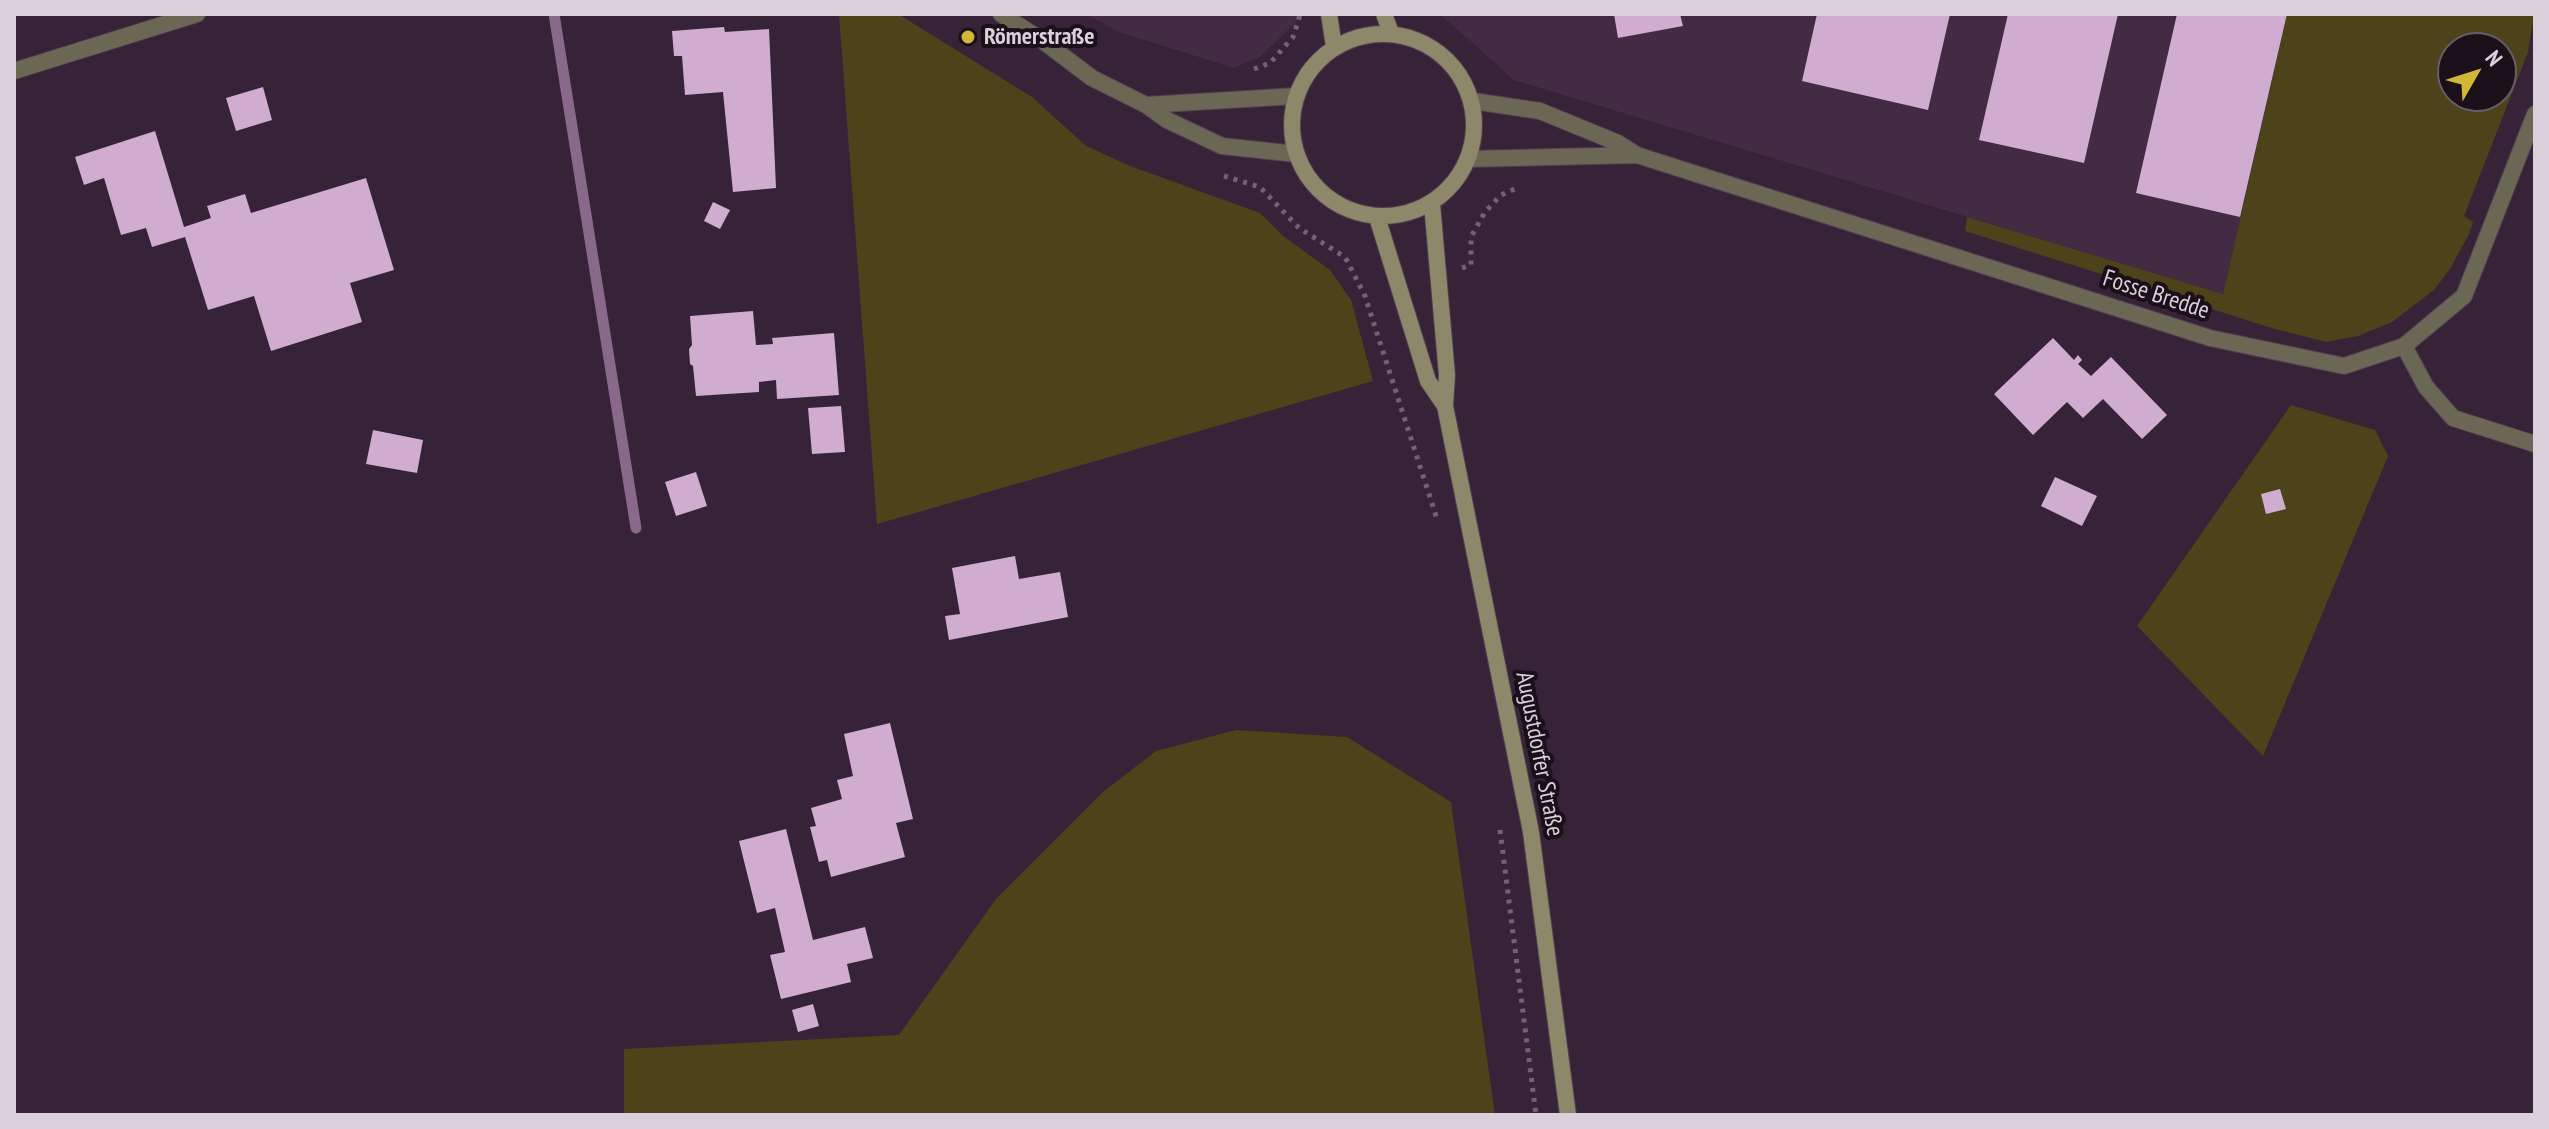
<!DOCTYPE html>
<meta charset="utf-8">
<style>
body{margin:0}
#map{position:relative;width:2549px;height:1129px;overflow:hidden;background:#372337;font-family:"PT Sans Narrow",sans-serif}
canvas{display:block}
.frame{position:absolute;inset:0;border:16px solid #dccfdc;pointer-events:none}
.north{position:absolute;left:2437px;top:32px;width:80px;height:80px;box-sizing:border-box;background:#191019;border:2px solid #675c67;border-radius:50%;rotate:51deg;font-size:22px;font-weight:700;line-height:32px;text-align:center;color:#dccfdc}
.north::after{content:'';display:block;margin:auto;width:28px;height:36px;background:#d0b736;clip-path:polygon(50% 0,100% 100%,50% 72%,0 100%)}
</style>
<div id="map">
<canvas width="2549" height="1129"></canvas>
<div class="frame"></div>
<div class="north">N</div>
</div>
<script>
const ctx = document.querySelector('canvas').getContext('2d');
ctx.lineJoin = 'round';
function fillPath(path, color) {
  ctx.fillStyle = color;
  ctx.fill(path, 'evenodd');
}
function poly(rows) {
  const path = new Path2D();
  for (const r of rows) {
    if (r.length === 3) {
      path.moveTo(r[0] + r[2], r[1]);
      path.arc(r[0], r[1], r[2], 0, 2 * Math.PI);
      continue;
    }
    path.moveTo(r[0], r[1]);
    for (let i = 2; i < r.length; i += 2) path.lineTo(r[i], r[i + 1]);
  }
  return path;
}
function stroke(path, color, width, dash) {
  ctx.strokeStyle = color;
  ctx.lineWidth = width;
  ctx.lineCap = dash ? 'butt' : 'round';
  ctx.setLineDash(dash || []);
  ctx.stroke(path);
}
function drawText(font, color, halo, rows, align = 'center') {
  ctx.font = font + ' "PT Sans Narrow",sans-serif';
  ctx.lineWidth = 8;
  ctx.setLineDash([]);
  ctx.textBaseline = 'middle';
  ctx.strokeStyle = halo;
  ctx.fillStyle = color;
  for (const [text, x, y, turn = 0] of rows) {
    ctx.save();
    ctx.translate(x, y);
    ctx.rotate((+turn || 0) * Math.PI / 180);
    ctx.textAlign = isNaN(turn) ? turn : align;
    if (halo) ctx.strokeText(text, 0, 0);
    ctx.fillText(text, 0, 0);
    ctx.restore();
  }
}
const built = poly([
 [1086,14,1304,14,1260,57,1234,68,1119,32],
 [1440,14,2287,14,2223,294,1514,80]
]);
const green = poly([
 [839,14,898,14,1032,97,1086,146,1130,166,1260,213,1283,236,1330,270,1351,300,1373,381,877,524],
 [2287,14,2534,14,2528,52,2464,216,2473,222,2469,234,2450,269,2434,290,2392,322,2358,336,2326,342,2275,329,1965,231,1967,217,2223,294],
 [2453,48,2501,48,2501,96,2453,96],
 [2291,405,2375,430,2388,456,2263,756,2137,626],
 [1236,730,1347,737,1451,802,1495,1115,624,1115,624,1049,899,1035,996,899,1103,792,1156,751]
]);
const stream = poly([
 [554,14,636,528]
]);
const building = poly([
 [1614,14,1680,14,1683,26,1618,38],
 [1817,14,1950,14,1928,110,1802,81],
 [2008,14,2118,14,2084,163,1979,140],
 [2177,14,2287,14,2240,217,2136,193],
 [724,27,725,32,769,29,776,188,733,192,723,92,685,95,682,56,674,56,672,31],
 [263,87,272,120,236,131,226,98],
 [155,131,184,227,211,218,207,206,245,194,251,213,366,178,394,270,350,283,362,322,271,351,254,296,208,310,185,237,152,247,146,228,121,235,104,178,84,185,75,157],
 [713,202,730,210,720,229,704,221],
 [753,311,756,345,773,344,772,338,834,333,839,395,777,399,776,380,759,382,759,392,696,396,693,366,690,364,689,349,692,345,690,316],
 [2053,338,2074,360,2078,355,2082,360,2078,364,2091,376,2111,357,2167,415,2142,439,2103,399,2083,418,2067,402,2033,435,1994,394],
 [841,406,845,452,812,454,808,408],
 [373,430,423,440,417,473,366,464],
 [696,472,707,506,676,516,665,482],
 [2055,477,2097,496,2082,526,2041,506],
 [2280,489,2286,509,2266,514,2261,494],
 [1015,556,1019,579,1060,572,1068,617,949,640,945,616,960,614,952,568],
 [890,723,913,819,896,823,905,857,831,877,827,860,819,862,810,827,816,826,811,808,842,799,837,780,853,776,844,734],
 [786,829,813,940,865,927,873,958,847,964,851,982,781,999,770,955,785,952,775,908,757,913,739,841],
 [813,1004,819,1026,798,1032,792,1010]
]);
const path = poly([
 [1254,69,1270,63,1293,37,1300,15],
 [1224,176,1260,187,1299,228,1345,257,1365,296,1437,519],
 [1462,268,1471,265,1471,237,1485,212,1501,195,1519,187],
 [1500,830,1536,1115]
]);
const minor = poly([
 [1001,14,1043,41,1092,78,1146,105,1167,120,1222,146,1296,154],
 [14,71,197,14],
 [1473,101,1540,111,1618,143,1637,155,2210,338,2344,366,2404,346,2464,296,2535,114],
 [1146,105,1296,96],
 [1469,159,1637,155],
 [2404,346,2426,387,2453,418,2535,444]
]);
const secondary = poly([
 [1329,14,1334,47],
 [1384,14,1391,33],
 [1383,125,91],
 [1432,204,1447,375,1445,406,1531,832,1568,1115],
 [1377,217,1428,381,1445,406]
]);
const markers = [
 [968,37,8,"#d0b736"]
];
const poiNames = [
 ["Römerstraße",984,37]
];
const streetNames = [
 ["Fosse Bredde",2156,295,18],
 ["Augustdorfer Straße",1539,754,79]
];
fillPath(built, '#432b44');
fillPath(green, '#4c431a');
stroke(stream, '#896989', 11);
fillPath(building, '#d0acd0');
stroke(minor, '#513f51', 18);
stroke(secondary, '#513f51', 18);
stroke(path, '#736273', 5, [4, 6]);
stroke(minor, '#6a6754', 16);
stroke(secondary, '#8e886a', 16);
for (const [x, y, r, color] of markers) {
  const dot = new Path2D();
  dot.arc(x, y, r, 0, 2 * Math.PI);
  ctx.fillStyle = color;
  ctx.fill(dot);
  stroke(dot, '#191019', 3);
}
drawText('bold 24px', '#dccfdc', '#191019', poiNames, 'left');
drawText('24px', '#dccfdc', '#191019', streetNames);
</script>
